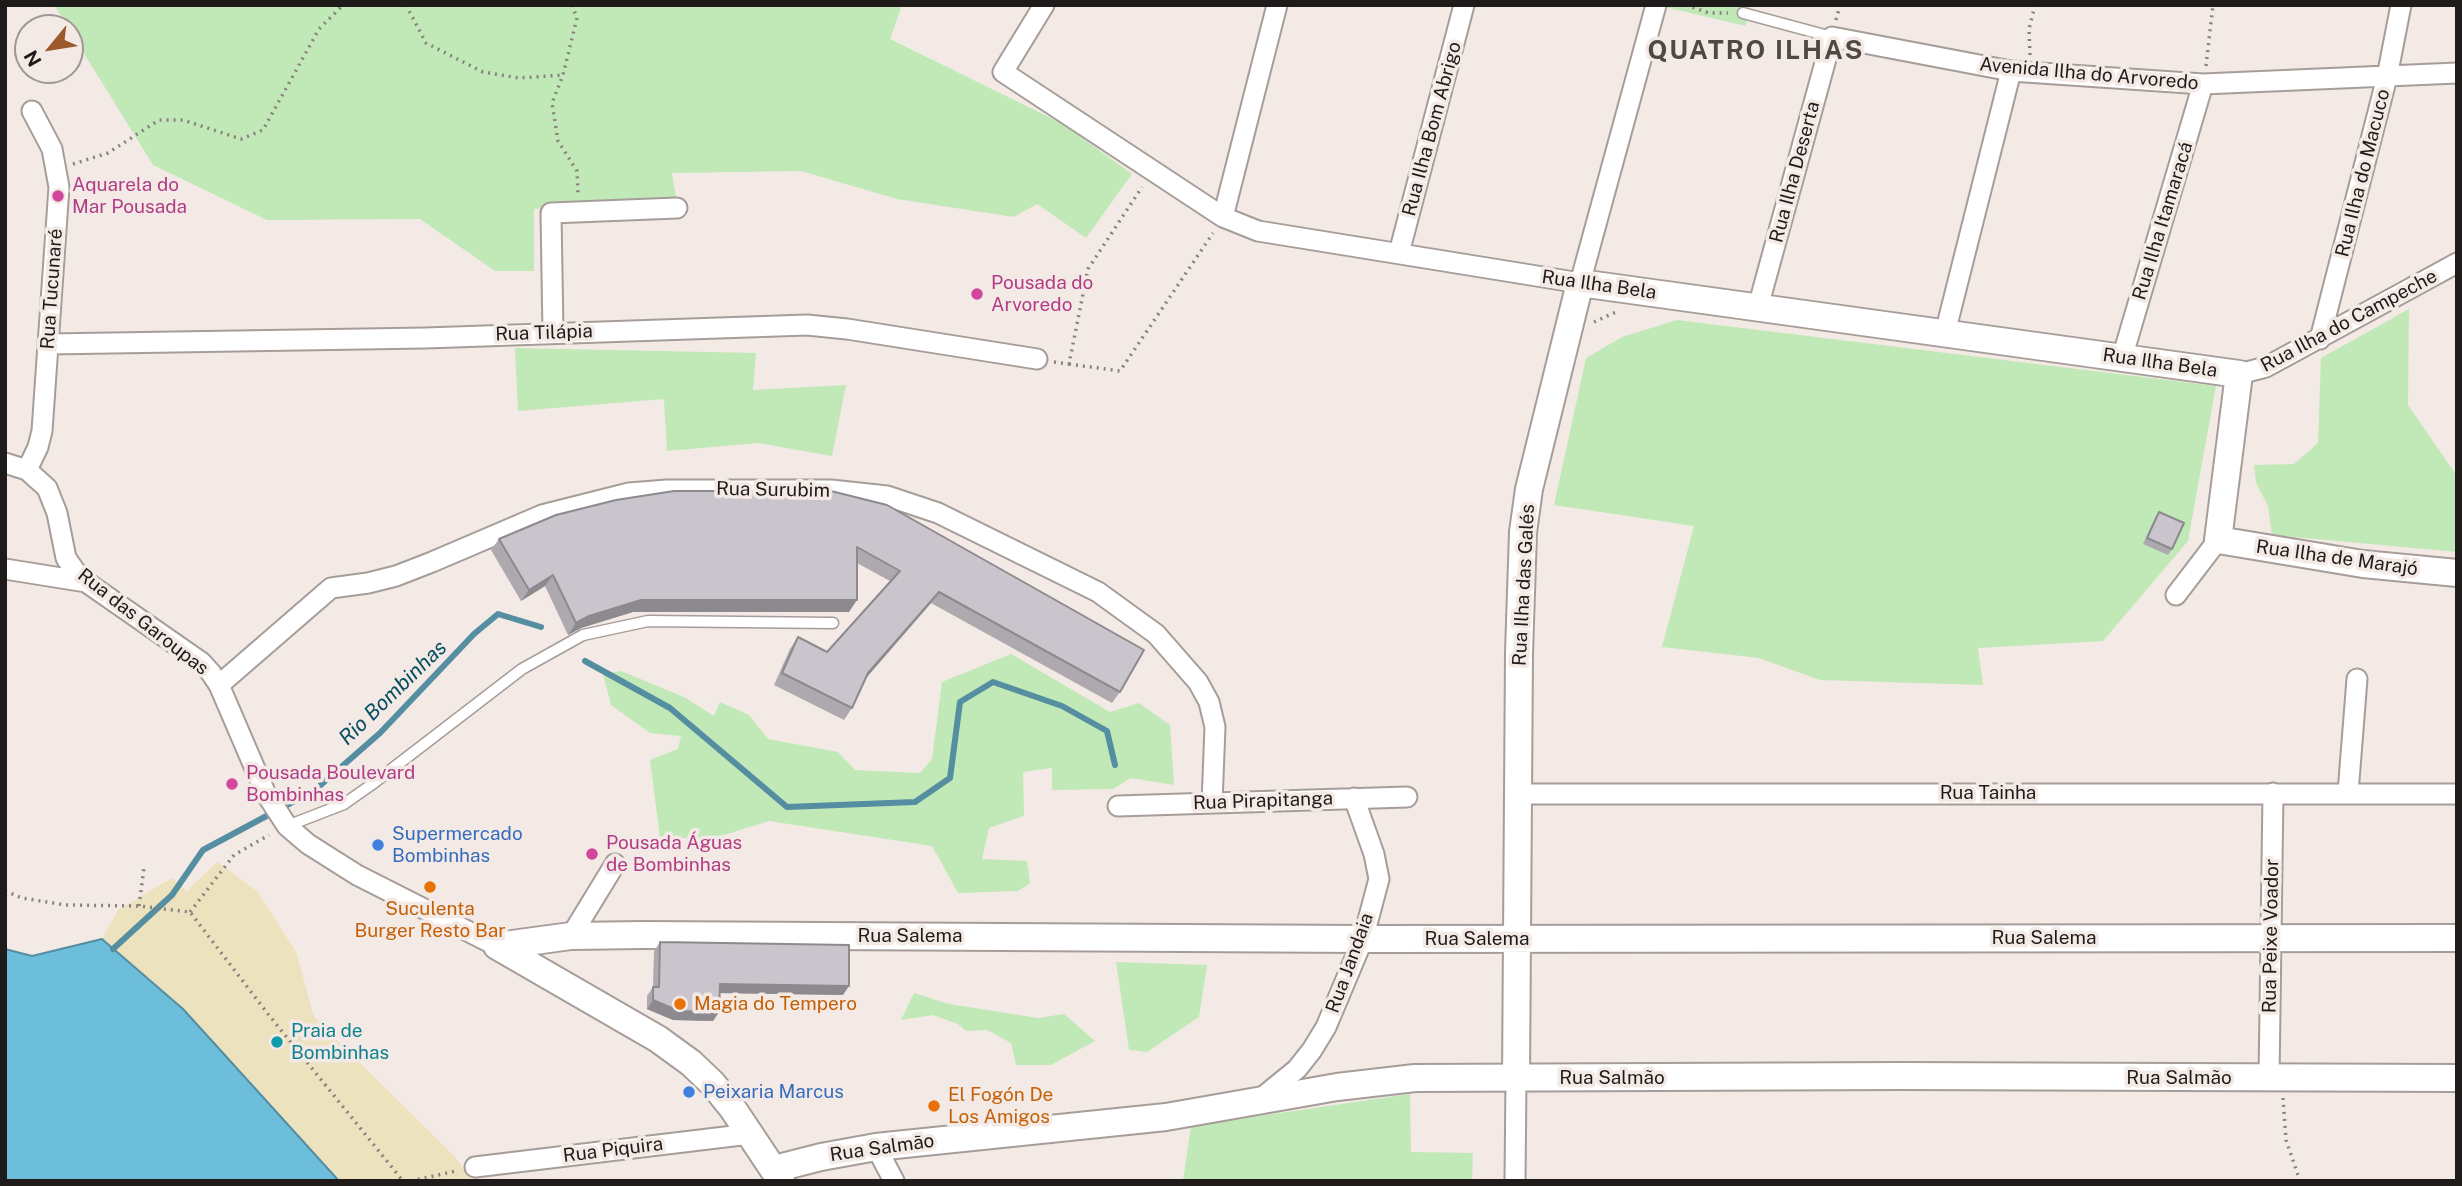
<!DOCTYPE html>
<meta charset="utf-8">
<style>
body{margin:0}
#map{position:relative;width:2462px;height:1186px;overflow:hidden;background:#f3e9e5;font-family:"Public Sans",sans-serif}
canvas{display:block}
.frame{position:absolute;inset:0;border:7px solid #1e1b1a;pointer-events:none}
.north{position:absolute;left:14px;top:14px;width:70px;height:70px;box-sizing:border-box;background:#f3e9e5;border:2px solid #9e9794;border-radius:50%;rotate:240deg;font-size:19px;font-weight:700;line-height:28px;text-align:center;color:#1e1b1a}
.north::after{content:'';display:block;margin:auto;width:24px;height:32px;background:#9d582c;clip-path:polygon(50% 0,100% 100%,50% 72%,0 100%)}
</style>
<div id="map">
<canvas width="2462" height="1186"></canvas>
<div class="frame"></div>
<div class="north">N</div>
</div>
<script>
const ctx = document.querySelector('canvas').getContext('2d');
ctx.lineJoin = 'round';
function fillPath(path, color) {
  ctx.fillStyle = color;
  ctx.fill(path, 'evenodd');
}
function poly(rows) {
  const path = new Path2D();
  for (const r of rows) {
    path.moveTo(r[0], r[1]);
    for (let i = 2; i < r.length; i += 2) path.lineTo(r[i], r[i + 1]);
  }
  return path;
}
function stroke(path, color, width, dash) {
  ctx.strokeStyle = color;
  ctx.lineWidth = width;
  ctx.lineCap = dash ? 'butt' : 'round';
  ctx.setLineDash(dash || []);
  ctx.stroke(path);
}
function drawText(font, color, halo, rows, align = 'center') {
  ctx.font = font + ' "Public Sans",sans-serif';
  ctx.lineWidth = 7;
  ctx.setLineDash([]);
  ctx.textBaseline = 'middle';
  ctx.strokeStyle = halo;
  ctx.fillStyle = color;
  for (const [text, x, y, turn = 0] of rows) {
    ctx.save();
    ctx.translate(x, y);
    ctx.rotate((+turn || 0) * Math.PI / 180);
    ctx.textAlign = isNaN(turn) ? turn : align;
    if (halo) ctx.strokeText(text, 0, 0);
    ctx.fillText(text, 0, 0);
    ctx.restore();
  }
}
const green = poly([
 [54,5,902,5,890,39,1063,124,1132,174,1086,238,1037,204,1014,217,897,199,801,171,672,173,677,203,534,209,534,271,495,271,420,219,267,220,153,165],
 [1666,5,1748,5,1746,26,1665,7],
 [2409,309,2408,405,2457,476,2457,552,2272,535,2268,506,2256,483,2254,465,2294,464,2318,443,2321,358],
 [1677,320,2216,386,2188,541,2103,641,1978,648,1983,685,1820,680,1759,658,1662,647,1694,526,1554,505,1586,358,1622,337],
 [515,348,756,353,753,390,846,385,832,456,758,443,667,451,664,399,518,411],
 [1011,654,1110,712,1139,703,1170,725,1174,785,1131,778,1113,789,1052,790,1052,768,1023,772,1024,816,989,828,982,859,1027,861,1030,883,1018,891,958,893,932,846,769,821,714,838,660,838,650,760,678,749,681,736,650,733,611,705,603,674,621,671,684,697,714,716,720,702,749,715,768,739,838,752,855,770,920,773,932,759,942,682],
 [1116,962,1207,965,1199,1017,1147,1052,1129,1050],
 [914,993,949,1004,1038,1018,1064,1014,1095,1041,1051,1065,1016,1065,1011,1043,987,1030,966,1031,958,1024,933,1015,901,1020],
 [1410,1094,1411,1152,1473,1153,1472,1181,1183,1181,1191,1126]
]);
const sand = poly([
 [217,862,257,891,296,952,314,1017,455,1157,472,1181,339,1181,183,1009,102,939,118,910,172,878,187,891]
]);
const water = poly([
 [102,939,183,1009,339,1181,5,1181,5,949,32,956,102,939]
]);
const stream = poly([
 [585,661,670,708,787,807,915,802,950,778,960,702,993,682,1062,706,1107,731,1115,765],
 [113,949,172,895,203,850,315,790,380,733,474,634,498,614,541,627]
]);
const path = poly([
 [406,5,426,43,483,72,519,78,563,75],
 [572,5,577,18,563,75,552,103,558,141,577,171,578,193],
 [1686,5,1709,13,1728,13],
 [1836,20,1840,5],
 [2030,55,2029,29,2035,5],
 [2206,66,2213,5],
 [73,164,108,153,159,120,183,120,241,139,263,130,319,29,343,5],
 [1594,322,1616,312],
 [1054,362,1069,364,1088,269,1142,187],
 [1069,364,1120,371,1213,233],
 [5,891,22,898,66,905,139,906,190,912,268,1014,403,1181],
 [139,906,144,868],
 [190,912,234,855,269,835],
 [2283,1098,2286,1140,2300,1181],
 [411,1181,456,1171]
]);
const lane = poly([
 [1743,13,1832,37],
 [287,826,344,804,371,785,522,669,583,635,648,621,833,623]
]);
const street = poly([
 [1044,5,1003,72,1223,217,1258,231,1580,283,1656,5],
 [1223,217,1277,5],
 [1399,253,1464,5],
 [1758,307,1832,37,2011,71,2203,84,2457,73],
 [553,333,551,213,677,208],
 [1945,333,2011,71],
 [2320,339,2387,77,2401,5],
 [49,344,425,338,807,325,847,329,1037,359],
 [2122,358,2203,84],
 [2239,374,2266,367,2457,263],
 [5,463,27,470,47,488,57,513,66,558,75,571,86,582,201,662,211,673,219,685,265,792,287,826,308,844,357,875,497,946],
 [27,470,38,447,42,431,59,187,52,149,32,111],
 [5,569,86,582],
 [2176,595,2218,540],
 [219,685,331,588,368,583,396,576,432,562,542,515,629,493,667,490,831,490,887,496,938,513,1098,592,1156,634,1198,682,1209,702,1215,727,1212,803],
 [2348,793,2357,679],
 [1519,794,2457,794],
 [1118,806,1407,797],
 [571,936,615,864],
 [2269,1079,2273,793],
 [1259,1100,1297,1069,1312,1050,1326,1027,1363,939,1379,879,1374,854,1354,798],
 [876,1147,894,1181],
 [475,1167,750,1134],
 [1515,1181,1516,1078]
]);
const secondary = poly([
 [497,946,571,936,642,935,1363,939,2457,938],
 [497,946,658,1039,691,1063,713,1084,733,1109,781,1181],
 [1516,1078,1519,653,1523,532,1529,489,1580,283,2239,374,2218,540,2363,564,2457,573],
 [774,1169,821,1157,876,1147,1166,1117,1337,1087,1415,1078,1900,1076,2457,1078]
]);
const wall = poly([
 [831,491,1120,692,1112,703,931,603,866,678,852,708,844,720,774,685,790,649,798,637,827,652,890,581,857,563,849,612,633,612,581,628,568,635,545,586,521,601,491,550,499,539],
 [2159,512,2172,549,2168,555,2143,544,2155,518],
 [660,942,843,995,720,993,719,1012,713,1021,673,1020,647,1009,647,996,653,987,654,951]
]);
const shadedWall = poly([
 [553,575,545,586,521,601,529,590],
 [939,592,931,603,860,685,868,673],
 [641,600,857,600,849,612,633,612,581,628,568,635,576,623,589,616],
 [720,984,849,986,843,995,714,993],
 [653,1000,719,1012,713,1021,673,1020,647,1009]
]);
const building = poly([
 [674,491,831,491,887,505,1144,650,1120,692,939,592,868,673,852,708,782,673,798,637,827,652,900,571,857,547,857,600,641,600,589,616,576,623,553,575,529,590,499,539,556,515,616,500,674,491],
 [2159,512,2184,523,2172,549,2147,538,2159,512],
 [660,942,849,945,849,986,720,984,719,1012,679,1011,653,1000,653,987,659,987,660,942]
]);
const markers = [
 [58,196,7,"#d1479c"],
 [977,294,7,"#d1479c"],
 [232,784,7,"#d1479c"],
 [378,845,7,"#3f7fe0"],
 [592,854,7,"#d1479c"],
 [430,887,7,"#e8710a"],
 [680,1004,7,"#e8710a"],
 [277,1042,7,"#0f9aa8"],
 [689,1092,7,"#3f7fe0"],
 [934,1106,7,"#e8710a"]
];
const streetNames = [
 ["Avenida Ilha do Arvoredo",2089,74,5],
 ["Rua Ilha Bom Abrigo",1432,129,-75],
 ["Rua Ilha Deserta",1795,172,-75],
 ["Rua Ilha do Macuco",2363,173,-76],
 ["Rua Ilha Itamaracá",2163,221,-73],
 ["Rua Ilha Bela",1599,285,8],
 ["Rua Tucunaré",52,289,-86],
 ["Rua Ilha do Campeche",2349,321,-28],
 ["Rua Tilápia",544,333,-2],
 ["Rua Ilha Bela",2160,363,8],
 ["Rua Surubim",773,490,1],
 ["Rua Ilha de Marajó",2337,558,8],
 ["Rua Ilha das Galés",1524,585,-87],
 ["Rua das Garoupas",143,622,38],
 ["Rua Tainha",1988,793],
 ["Rua Pirapitanga",1263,801,-2],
 ["Rua Salema",910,936],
 ["Rua Peixe Voador",2271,936,-89],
 ["Rua Salema",2044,938],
 ["Rua Salema",1477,939],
 ["Rua Jandaia",1350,963,-70],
 ["Rua Salmão",1612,1078],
 ["Rua Salmão",2179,1078],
 ["Rua Salmão",882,1148,-8],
 ["Rua Piquira",613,1150,-7]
];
const hotelNames = [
 ["Aquarela do",72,185],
 ["Mar Pousada",72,207],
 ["Pousada do",991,283],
 ["Arvoredo",991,305],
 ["Pousada Boulevard",246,773],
 ["Bombinhas",246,795],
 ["Pousada Águas",606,843],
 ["de Bombinhas",606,865]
];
const shopNames = [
 ["Supermercado",392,834],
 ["Bombinhas",392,856],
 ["Peixaria Marcus",703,1092]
];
const foodNames = [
 ["Suculenta",430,909,"center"],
 ["Burger Resto Bar",430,931,"center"],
 ["Magia do Tempero",694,1004],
 ["El Fogón De",948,1095],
 ["Los Amigos",948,1117]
];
const cultureNames = [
 ["Praia de",291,1031],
 ["Bombinhas",291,1053]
];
const waterNames = [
 ["Rio Bombinhas",393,693,-44]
];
const districtNames = [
 ["QUATRO ILHAS",1756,51]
];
fillPath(green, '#c1e9b8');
fillPath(sand, '#ece2bd');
fillPath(water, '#6dbedb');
stroke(water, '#558da1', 2);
stroke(stream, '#558da1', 6);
stroke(lane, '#a69d99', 13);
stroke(street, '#a69d99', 23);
stroke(secondary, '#a69d99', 30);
stroke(path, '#88827f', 3.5, [2, 5]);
stroke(lane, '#fff', 10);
stroke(street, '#fff', 19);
stroke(secondary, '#fff', 26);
fillPath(wall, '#aea9af');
fillPath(shadedWall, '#8d8a8f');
fillPath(building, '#cac5cc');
stroke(building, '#8d8a8f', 2);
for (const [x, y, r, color] of markers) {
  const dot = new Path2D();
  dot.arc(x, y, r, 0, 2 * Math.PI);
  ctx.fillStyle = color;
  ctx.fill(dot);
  stroke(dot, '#f3e9e5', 2.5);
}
drawText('19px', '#1e1b1a', '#f3e9e5', streetNames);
drawText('19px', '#b23c85', '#f3e9e5', hotelNames, 'left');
drawText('19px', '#366cbe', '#f3e9e5', shopNames, 'left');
drawText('19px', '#c56008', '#f3e9e5', foodNames, 'left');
drawText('19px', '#0d838f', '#f3e9e5', cultureNames, 'left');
drawText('italic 21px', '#054e62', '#f3e9e5', waterNames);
ctx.letterSpacing = '2px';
drawText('bold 26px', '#504845', '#f3e9e5', districtNames);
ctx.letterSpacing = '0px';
</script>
